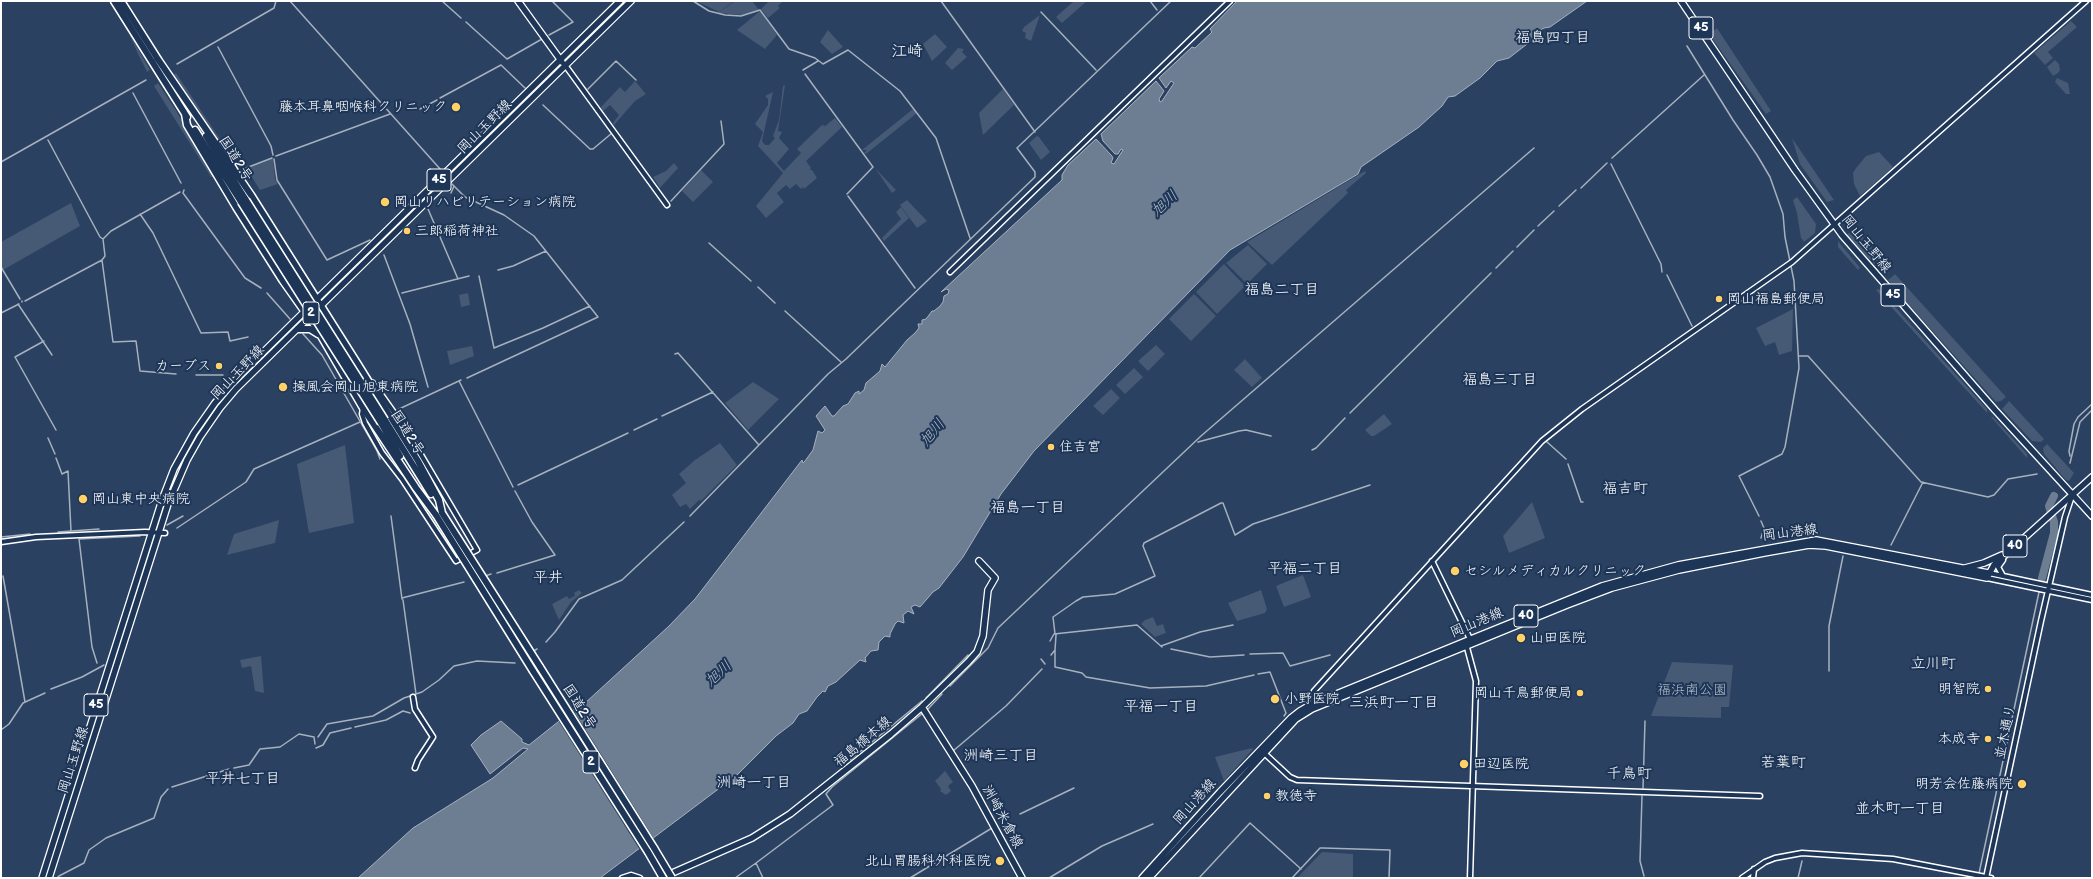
<!DOCTYPE html>
<meta charset="utf-8">
<style>
body{margin:0}
#map{position:relative;width:2093px;height:879px;overflow:hidden;background:#2a4161;font-family:"Balsamiq Sans",sans-serif}
canvas{display:block}
.frame{position:absolute;inset:0;border:2px solid #fff;pointer-events:none}
</style>
<div id="map">
<canvas width="2093" height="879"></canvas>
<div class="frame"></div>
</div>
<script>
const ctx = document.querySelector('canvas').getContext('2d');
ctx.lineJoin = 'round';
function fillPath(path, color) {
  ctx.fillStyle = color;
  ctx.fill(path, 'evenodd');
}
function poly(rows) {
  const path = new Path2D();
  for (const r of rows) {
    path.moveTo(r[0], r[1]);
    for (let i = 2; i < r.length; i += 2) path.lineTo(r[i], r[i + 1]);
  }
  return path;
}
function stroke(path, color, width, dash) {
  ctx.strokeStyle = color;
  ctx.lineWidth = width;
  ctx.lineCap = dash ? 'butt' : 'round';
  ctx.setLineDash(dash || []);
  ctx.stroke(path);
}
function drawText(font, color, halo, rows, align = 'center') {
  ctx.font = font + ' "Balsamiq Sans","Klee One",sans-serif';
  ctx.lineWidth = 4;
  ctx.setLineDash([]);
  ctx.textBaseline = 'middle';
  ctx.strokeStyle = halo;
  ctx.fillStyle = color;
  for (const [text, x, y, turn = 0] of rows) {
    ctx.save();
    ctx.translate(x, y);
    ctx.rotate((+turn || 0) * Math.PI / 180);
    ctx.textAlign = isNaN(turn) ? turn : align;
    if (halo) ctx.strokeText(text, 0, 0);
    ctx.fillText(text, 0, 0);
    ctx.restore();
  }
}
const green = poly([
 [696,1,734,1,719,12],
 [735,1,752,1,759,10,743,15,718,13],
 [769,1,783,1,778,6,780,8,768,18,761,9],
 [1074,1,1087,1,1062,23,1056,17],
 [760,11,777,35,765,49,737,30],
 [1040,15,1031,41,1025,38,1026,33,1022,31,1024,27],
 [2071,21,2077,27,2048,52,2053,58,2045,65,2034,53],
 [1717,28,1771,111,1766,114,1709,34],
 [828,30,843,47,832,54,820,42],
 [129,33,150,70,147,72,138,54],
 [935,34,947,47,932,61,923,44],
 [958,48,964,49,962,52,967,57,952,70,945,63],
 [2055,60,2059,64,2060,70,2058,73,2053,76,2047,67],
 [176,73,238,166,236,168,173,75],
 [2057,78,2068,83,2070,94,2066,94,2055,82],
 [635,81,646,94,635,101,614,125,613,123,619,115,610,105,603,111,601,107,620,87,625,92],
 [158,83,175,109,215,177,211,177,154,86],
 [785,85,778,131,782,132,779,138,789,149,777,163,784,171,801,153,797,149,822,125,825,126,835,118,842,127,806,161,811,168,810,170,812,170,817,178,804,189,803,187,801,189,796,184,790,189,786,185,777,193,784,202,766,218,756,206,783,173,758,146,763,132,755,124,768,105,768,99,765,96,773,92,762,141,765,145,769,145,775,138,773,136,779,120,783,86],
 [1003,89,1014,105,983,135,979,113],
 [913,109,917,113,866,154,864,153,867,150,862,150],
 [1037,136,1039,137,1050,152,1041,160,1029,143],
 [1792,138,1834,200,1827,202,1800,164],
 [1879,152,1893,167,1860,196,1854,184,1853,173,1856,168,1866,156],
 [273,158,275,179,278,184,260,190,246,168],
 [674,163,678,168,660,188,653,177,666,171],
 [875,168,896,190,892,193],
 [701,170,713,182,693,202,682,191],
 [1365,171,1366,173,1346,190,1348,193,1272,265,1247,242],
 [1797,197,1816,224,1815,233,1804,242,1801,238,1797,213,1793,200],
 [907,200,927,221,917,228,900,205],
 [71,203,80,226,3,270,1,266,1,242],
 [901,207,909,218,884,241,882,238,901,219,896,212],
 [1853,229,1857,230,1881,258,1874,264,1847,235],
 [1838,241,1860,268,1858,270,1838,247],
 [1248,245,1267,264,1247,284,1226,263],
 [1224,264,1245,286,1217,314,1196,292],
 [1895,274,2006,397,2001,401,1996,402,1892,286,1888,280],
 [1879,289,1987,409,1987,413,1876,290],
 [468,293,470,305,461,307,459,295],
 [1194,294,1216,316,1191,341,1169,319],
 [1793,309,1792,351,1779,355,1775,342,1765,346,1756,328],
 [1156,345,1165,354,1148,371,1138,361],
 [472,346,474,356,450,365,447,351],
 [1245,359,1262,378,1252,387,1234,370],
 [1134,368,1143,377,1125,394,1116,385],
 [753,382,779,399,748,430,725,403],
 [1111,389,1120,398,1103,415,1093,406],
 [2009,401,2044,439,2041,442,2032,441,2002,409],
 [1384,414,1392,424,1374,436,1371,436,1365,430],
 [1991,417,1993,417,2027,454,2027,458],
 [720,443,737,465,701,501,699,500,690,509,686,504,680,507,672,495,686,483,679,474,695,460],
 [2047,444,2074,473,2069,481,2065,479,2044,454,2043,448],
 [345,445,354,523,309,533,297,464],
 [1532,502,1545,538,1509,553,1503,536],
 [279,520,275,543,227,555,234,534],
 [1303,575,1311,597,1284,607,1276,586],
 [579,590,582,593,571,602,559,620,552,604,567,596,569,599,575,596,574,593],
 [1261,590,1267,609,1265,613,1237,621,1228,603],
 [1153,617,1157,626,1163,624,1166,633,1155,637,1141,624,1145,620],
 [261,656,264,693,255,691,251,666,242,668,240,660],
 [1672,662,1733,665,1729,707,1721,707,1721,718,1651,716],
 [1252,748,1253,749,1224,781,1215,757],
 [945,771,953,782,948,786,951,791,946,795,940,791,941,789,935,781],
 [1322,852,1353,854,1353,878,1297,878]
]);
const water = poly([
 [1237,1,1587,1,1550,27,1544,28,1537,32,1531,41,1509,58,1497,61,1480,78,1455,96,1448,97,1442,106,1419,127,1361,167,1358,174,1230,250,1034,451,1001,494,963,557,939,588,933,592,920,607,915,605,911,607,914,614,908,611,903,615,904,623,898,621,895,624,890,634,890,637,885,636,879,642,878,650,871,651,865,658,866,662,860,660,836,682,828,686,825,692,823,691,817,697,807,711,799,714,793,723,776,736,737,775,600,878,358,878,413,828,493,778,528,749,523,748,490,774,471,745,481,735,501,721,522,739,522,742,529,745,578,706,584,704,669,626,695,599,802,460,803,463,805,461,813,450,818,431,822,433,825,430,816,416,825,406,832,416,834,416,843,406,848,404,855,393,859,391,859,394,864,390,866,383,880,371,882,364,885,367,907,340,915,333,919,328,918,324,922,324,922,320,926,319,932,311,934,311,940,306,943,302,944,296,948,294,949,290,946,289,941,292,1062,180,1062,175,1068,165,1096,139,1112,156,1113,158,1111,163,1114,164,1123,150,1121,149,1118,154,1115,154,1103,141,1101,134,1156,81,1164,91,1159,99,1160,102,1162,101,1174,83,1171,81,1166,88,1159,78,1192,47,1195,48,1212,32,1210,29,1237,1]
]);
const pier = poly([
 [572,708,654,839,640,850,558,720]
]);
const stream = poly([
 [290,1,441,170],
 [442,1,461,18],
 [693,1,709,11,725,15,741,16,760,10,789,49,815,58,823,64,848,50,900,91,936,138,970,238],
 [941,1,1035,132],
 [1150,1,1157,10],
 [1041,12,1096,70],
 [466,22,507,59,542,39],
 [549,35,573,22,552,1],
 [1687,46,1733,120,1757,155,1770,177,1783,214,1785,237,1794,281,1799,368,1785,447,1782,454,1739,476,1759,516],
 [218,47,271,146,273,155],
 [177,64,274,8,276,1],
 [803,70,818,61],
 [805,74,873,167,847,194],
 [588,89,616,61,636,80],
 [133,93,181,183],
 [440,98,501,65,525,88],
 [543,105,590,149,593,149,612,133],
 [420,109,437,100],
 [276,156,390,114],
 [1612,158,1704,75],
 [274,159,277,180,327,260,370,240],
 [1,162,146,80],
 [1611,164,1661,264,1662,272],
 [246,168,272,158],
 [452,184,465,197,504,215,534,236,598,317,467,378],
 [1581,188,1607,163],
 [184,190,183,193,245,278,261,288],
 [451,193,454,186],
 [848,196,915,288],
 [671,201,724,144,721,121],
 [1559,206,1576,190],
 [428,209,458,279],
 [140,214,153,233,201,333,228,332,230,341,248,337],
 [1538,226,1554,211],
 [103,239,111,231,180,192],
 [709,243,751,281],
 [1517,247,1534,230],
 [384,255,410,324,428,387],
 [102,260,113,342,136,341,140,371,176,374],
 [1,267,20,299],
 [1496,268,1513,251],
 [498,270,513,266,546,251],
 [1667,275,1692,326],
 [479,276,494,348,543,328,590,306],
 [758,287,775,303],
 [267,293,290,319],
 [402,293,469,276],
 [22,301,22,302],
 [25,301,102,260,105,256,103,239,100,237,48,140],
 [18,304,52,355],
 [785,311,841,362],
 [1,313,19,304],
 [303,334,322,355,377,451,380,459],
 [44,341,15,357,56,430],
 [675,354,678,353,759,445],
 [1799,356,1808,356,1921,482,1988,497,1994,495,2008,479,2037,474],
 [196,375,223,375],
 [459,381,513,487],
 [399,409,461,380],
 [1350,413,1491,273],
 [662,416,713,392],
 [634,430,657,419],
 [48,438,55,454],
 [1198,442,1239,431,1246,430,1271,436],
 [1547,442,1566,459],
 [1312,450,1316,448,1345,418],
 [2070,456,2069,451,2074,424,2078,417,2092,404],
 [56,458,62,474,68,471,71,531],
 [2070,463,2080,422,2092,410],
 [1568,464,1581,502,1583,502],
 [518,485,628,433],
 [391,516,402,599],
 [690,516,828,374,846,359,1035,177,1035,172,1017,148,1171,1],
 [167,525,183,516],
 [177,528,246,482,254,469,360,422],
 [58,532,99,529],
 [1,537,30,534],
 [1761,538,1764,528,1761,521],
 [1891,545,1923,482],
 [497,573,555,555,532,522,515,491],
 [3,576,25,702],
 [485,576,491,574],
 [402,598,464,582],
 [403,600,416,694],
 [1055,634,1053,617,1076,601,1083,597,1115,594,1155,576,1143,546,1144,543,1221,503,1223,503,1235,535,1253,524,1370,485],
 [1050,641,1054,634,1137,625,1162,647],
 [546,642,555,632,579,599,622,580,684,522],
 [1161,646,1200,632,1233,625],
 [1171,649,1210,657,1244,655],
 [1055,650,1055,667,1082,673,1086,677,1150,688,1206,686,1254,675],
 [532,652,537,649],
 [1250,654,1283,653,1290,666,1330,655],
 [1051,655,1055,650,1056,635],
 [1041,659,1045,664],
 [97,663,92,647,79,539,140,536],
 [1829,671,1829,626,1843,556],
 [1258,674,1270,672,1286,713,1284,716],
 [950,686,988,648,998,628,1201,436,1534,148],
 [51,689,82,677,104,665],
 [926,698,968,655],
 [928,709,942,694],
 [355,727,386,720,403,711,410,713],
 [1,730,9,724,23,703,45,693],
 [1,733,1,770],
 [314,737,315,744],
 [318,737,327,724,373,716,404,698,422,692,439,680,454,666,477,661,515,663],
 [316,748,323,745,330,733,351,728],
 [953,751,1006,706,1042,669],
 [850,760,922,701],
 [234,768,249,765,260,749,280,747,299,734,314,737],
 [172,787,229,769],
 [1643,788,1645,721],
 [1642,796,1640,861,1644,876],
 [1020,814,1074,788],
 [57,878,59,876,84,863,89,850,106,838,154,818,161,797,168,789],
 [735,878,756,863],
 [763,878,756,863,833,805,826,794,832,787,923,713],
 [910,878,992,828],
 [1049,878,1102,846,1153,824],
 [1199,878,1250,823,1301,869],
 [1292,878,1320,848,1323,848,1390,850,1389,878],
 [1798,878,1802,861],
 [1978,878,2042,578]
]);
const river = poly([
 [2042,578,2054,533,2054,522,2049,506,2054,496]
]);
const minor = poly([
 [565,65,667,205],
 [950,272,1230,1],
 [363,408,362,414,365,423,382,453,402,479,456,561,477,550,407,431,373,383],
 [1,542,36,537,145,532,165,533],
 [1432,561,1471,641],
 [1989,573,2092,595],
 [2003,576,1998,567,2003,560],
 [1987,578,2092,600],
 [1466,644,1476,681,1470,878],
 [413,697,415,709,433,737,418,760,415,768],
 [1312,705,1314,691,1542,441,1582,409,1792,262,2086,1],
 [1263,752,1290,777,1297,780,1760,796],
 [622,878,631,875,640,878],
 [1742,878,1765,862,1775,858,1802,853,1893,859,1991,878],
 [1753,878,1754,869],
 [1986,878,2041,621,2065,517,2072,496]
]);
const major = poly([
 [518,1,562,62],
 [1681,1,1795,170,1842,235,1995,410,2092,516],
 [314,302,620,1],
 [1965,568,1984,563,2002,555],
 [922,707,972,786,1022,878],
 [42,878,162,500,174,469,194,433,215,403,241,374,308,308],
 [49,878,168,504,187,460,200,437,220,408,236,389,631,1],
 [661,878,752,838,790,814,891,734,922,707,968,662,977,652,983,636,988,590,995,578,979,561],
 [1142,878,1220,792,1291,718,1300,711,1312,704,1471,639,1602,586,1678,565,1816,540,1988,573],
 [1149,878,1296,719,1312,709,1567,605,1612,588,1679,570,1764,553,1809,545,1826,546,1987,578,1994,565,2092,477]
]);
const highway = poly([
 [114,1,187,117],
 [121,1,159,61],
 [157,58,251,195,357,363,418,461,439,500,442,513],
 [185,114,187,125,236,207,283,281,317,329,363,408,416,488,436,515],
 [195,130,241,202],
 [206,136,246,200],
 [298,329,310,329,318,334],
 [385,420,431,494],
 [381,423,400,456],
 [540,667,654,848],
 [533,671,648,852]
]);
const highwayBridge = poly([
 [246,200,385,420],
 [241,202,381,423],
 [442,513,540,667],
 [436,515,533,671],
 [654,848,672,878],
 [648,852,663,878]
]);
const markers = [
 [456,107,5,"#ffd166"],
 [385,202,5,"#ffd166"],
 [407,231,4,"#ffd166"],
 [1719,299,4,"#ffd166"],
 [219,366,4,"#ffd166"],
 [283,387,5,"#ffd166"],
 [1051,447,4,"#ffd166"],
 [83,499,5,"#ffd166"],
 [1455,571,5,"#ffd166"],
 [1521,638,5,"#ffd166"],
 [1988,689,4,"#ffd166"],
 [1580,693,4,"#ffd166"],
 [1275,699,5,"#ffd166"],
 [1988,739,4,"#ffd166"],
 [1464,764,5,"#ffd166"],
 [2022,784,5,"#ffd166"],
 [1267,796,4,"#ffd166"],
 [1000,861,5,"#ffd166"]
];
const shields = [
 [1701,28,24],
 [439,180,24],
 [1893,295,24],
 [311,313,16],
 [2015,546,24],
 [1526,616,24],
 [96,705,24],
 [591,762,16]
];
const shieldNames = [
 ["45",1701,28],
 ["45",439,180],
 ["45",1893,295],
 ["2",311,313],
 ["40",2015,546],
 ["40",1526,616],
 ["45",96,705],
 ["2",591,762]
];
const poiNames = [
 ["藤本耳鼻咽喉科クリニック",447,107,"right"],
 ["岡山リハビリテーション病院",394,202],
 ["三郎稲荷神社",415,231],
 ["岡山福島郵便局",1727,299],
 ["カーブス",211,366,"right"],
 ["操風会岡山旭東病院",292,387],
 ["住吉宮",1059,447],
 ["岡山東中央病院",92,499],
 ["セシルメディカルクリニック",1464,571],
 ["山田医院",1530,638],
 ["明智院",1980,689,"right"],
 ["岡山千鳥郵便局",1572,693,"right"],
 ["小野医院",1284,699],
 ["本成寺",1980,739,"right"],
 ["田辺医院",1473,764],
 ["明芳会佐藤病院",2013,784,"right"],
 ["教徳寺",1275,796],
 ["北山胃腸科外科医院",991,861,"right"]
];
const streetNames = [
 ["岡山玉野線",485,127,-45],
 ["国道2号",235,159,58],
 ["岡山玉野線",1866,244,51],
 ["岡山玉野線",238,373,-46],
 ["国道2号",407,433,58],
 ["岡山港線",1790,533,-7],
 ["岡山港線",1477,623,-23],
 ["国道2号",579,707,58],
 ["並木通り",2006,732,-78],
 ["福島橋本線",863,742,-40],
 ["岡山玉野線",74,760,-72],
 ["岡山港線",1195,802,-48],
 ["洲崎米倉線",1002,817,61]
];
const parkNames = [
 ["福浜南公園",1692,690]
];
const neighbourhoodNames = [
 ["福島四丁目",1553,38],
 ["福島二丁目",1282,290],
 ["福島三丁目",1500,380],
 ["福吉町",1625,489],
 ["福島一丁目",1028,508],
 ["平福二丁目",1305,569],
 ["平井",548,578],
 ["立川町",1933,664],
 ["三浜町一丁目",1394,703],
 ["平福一丁目",1161,707],
 ["洲崎三丁目",1001,756],
 ["若葉町",1783,763],
 ["千鳥町",1629,774],
 ["平井七丁目",243,779],
 ["洲崎一丁目",754,783],
 ["並木町一丁目",1900,809]
];
const waterNames = [
 ["旭川",1165,204,-43],
 ["旭川",933,433,-50],
 ["旭川",719,674,-43]
];
const quarterNames = [
 ["江崎",907,52]
];
fillPath(green, '#465975');
fillPath(water, '#6d7d92');
stroke(water, '#a7b1be', 1);
fillPath(pier, '#2a4161');
stroke(stream, '#a7b1be', 1.5);
stroke(river, '#6d7d92', 8);
stroke(minor, '#fff', 7);
stroke(major, '#fff', 8);
stroke(highway, '#fff', 9);
stroke(minor, '#1d3557', 4);
stroke(major, '#1d3557', 5.5);
stroke(highway, '#1d3557', 6);
stroke(highwayBridge, '#fff', 9, []);
stroke(highwayBridge, '#1d3557', 6);
for (const [x, y, r, color] of markers) {
  const dot = new Path2D();
  dot.arc(x, y, r, 0, 2 * Math.PI);
  ctx.fillStyle = color;
  ctx.fill(dot);
  stroke(dot, '#1d3557', 1.5);
}
for (const [x, y, w] of shields) {
  const box = new Path2D();
  box.roundRect(x - w / 2, y - 11, w, 22, 3);
  ctx.fillStyle = '#1d3557';
  ctx.fill(box);
  stroke(box, '#fff', 1);
}
drawText('bold 13px', '#fff', null, shieldNames);
drawText('14px', '#fff', '#1d3557', poiNames, 'left');
drawText('14px', '#fff', '#1d3557', streetNames);
drawText('14px', '#b5bdc8', '#1d3557', parkNames);
drawText('15px', '#fff', '#1d3557', neighbourhoodNames);
drawText('italic 15px', '#b6bec8', '#1d3557', waterNames);
drawText('16px', '#fff', '#1d3557', quarterNames);
</script>
